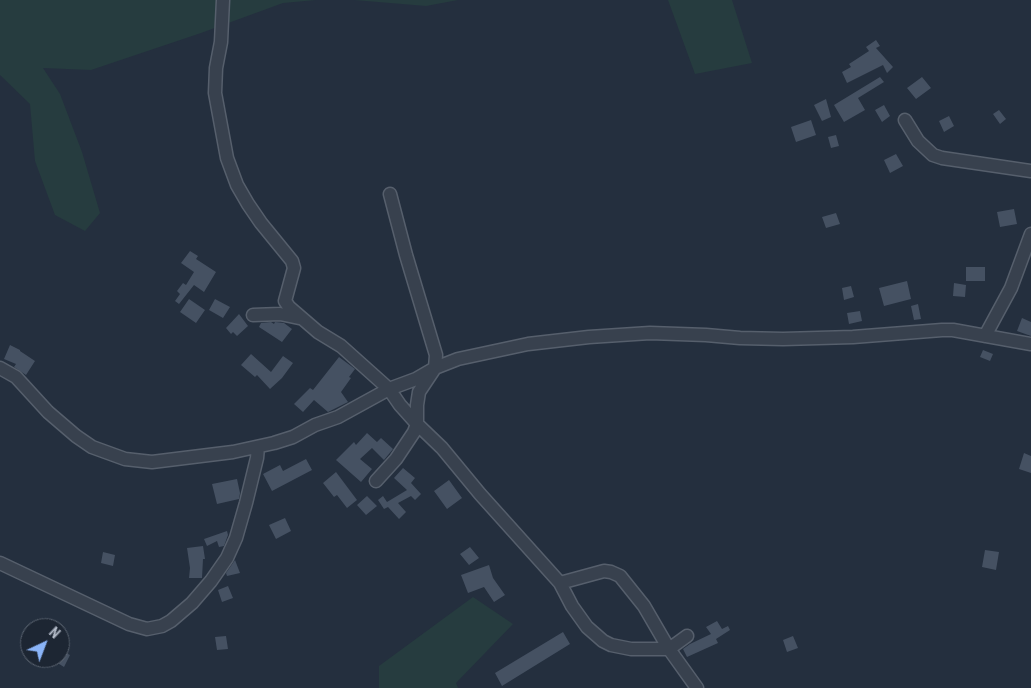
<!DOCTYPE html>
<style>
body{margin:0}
#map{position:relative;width:1031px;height:688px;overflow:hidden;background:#242f3e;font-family:"Roboto Condensed",sans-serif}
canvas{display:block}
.north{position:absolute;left:20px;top:618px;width:50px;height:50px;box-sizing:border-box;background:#1d2633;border:1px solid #59626f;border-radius:50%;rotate:43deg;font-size:14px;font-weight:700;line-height:20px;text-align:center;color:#b4bcc9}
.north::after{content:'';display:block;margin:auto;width:18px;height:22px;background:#8ab4f8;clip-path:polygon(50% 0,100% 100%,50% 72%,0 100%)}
</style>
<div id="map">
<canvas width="1031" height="688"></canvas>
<div class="north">N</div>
</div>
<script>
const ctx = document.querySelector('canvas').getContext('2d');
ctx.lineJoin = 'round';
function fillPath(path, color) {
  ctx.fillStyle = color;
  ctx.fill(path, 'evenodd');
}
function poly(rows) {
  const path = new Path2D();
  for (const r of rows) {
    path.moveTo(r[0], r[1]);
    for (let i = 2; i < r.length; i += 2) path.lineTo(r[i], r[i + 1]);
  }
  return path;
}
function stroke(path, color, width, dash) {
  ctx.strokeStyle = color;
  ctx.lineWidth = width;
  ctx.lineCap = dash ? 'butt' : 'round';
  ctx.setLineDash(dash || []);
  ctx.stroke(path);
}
const green = poly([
 [0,0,316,0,283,3,201,33,91,70,43,68,60,94,82,152,100,213,85,231,55,215,35,161,30,104,0,75],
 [354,0,458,0,426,6],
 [668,0,732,0,752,63,695,74],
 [473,597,513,624,456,683,458,688,379,688,379,666]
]);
const building = poly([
 [876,40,880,46,876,48,893,67,887,73,883,65,847,83,842,72,851,67,849,64,869,51,866,47],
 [880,77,884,82,858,98,865,110,844,122,834,105],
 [922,77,931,88,916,99,907,88],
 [826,99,831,117,822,121,814,105],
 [884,105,890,116,882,122,875,110],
 [999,110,1006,119,1000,124,993,114],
 [949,116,954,126,944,132,939,121],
 [811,120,816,135,796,142,791,127],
 [836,135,839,146,831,148,828,137],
 [896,154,903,166,890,173,884,160],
 [1014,209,1017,224,1000,227,997,212],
 [836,213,840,224,826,228,822,217],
 [190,251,198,256,196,259,216,272,204,292,194,285,179,304,175,301,180,294,177,291,183,283,186,285,194,272,181,263],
 [966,267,985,267,985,281,966,281],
 [907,281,911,299,884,306,879,288],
 [954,283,966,285,965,297,953,296],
 [851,286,854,297,844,300,842,288],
 [189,299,205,310,196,323,180,312],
 [215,299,230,307,223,318,209,310],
 [918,304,921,319,914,320,911,306],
 [860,311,862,321,849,324,847,313],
 [239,314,248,326,237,336,233,332,231,334,226,328],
 [1022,318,1031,322,1031,336,1017,331],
 [271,322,274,324,275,322,284,323,292,329,282,342,259,327,261,323],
 [10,345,20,350,20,351,35,361,26,375,14,367,16,364,4,359],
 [983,350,993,354,990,361,980,357],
 [251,354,271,372,283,356,293,363,282,378,270,389,257,375,255,377,241,365],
 [339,357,355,369,349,377,351,378,341,392,348,402,328,412,314,400,303,412,294,404,310,388,313,390],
 [367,433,377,442,381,438,393,449,384,460,372,448,360,459,372,469,361,482,336,460,354,442,356,445],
 [1024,453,1031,456,1031,473,1019,469],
 [306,459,312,470,272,491,263,474,280,465,283,471],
 [403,468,415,478,411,483,421,494,415,500,411,496,398,503,406,512,399,519,388,507,384,509,378,500,383,496,387,502,407,490,394,478],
 [336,472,357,500,347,508,337,495,334,497,323,483],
 [237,479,240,493,239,499,217,504,212,484],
 [449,480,462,498,447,509,434,491],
 [367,496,377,506,366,515,357,505],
 [285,518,291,531,276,539,269,525],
 [227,531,228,535,224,546,219,547,217,541,207,546,204,539],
 [203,546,205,559,203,559,202,578,189,578,190,568,187,548],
 [470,547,479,558,469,565,460,554],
 [985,550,999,552,996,570,982,567],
 [103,552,115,555,113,566,101,563],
 [235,560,240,573,227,576,226,573],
 [489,565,493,578,505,595,494,602,484,587,468,593,461,575],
 [228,586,233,598,222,602,218,590],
 [717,621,722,629,728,626,730,630,716,639,718,643,687,657,683,649,690,644,711,634,706,627],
 [563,632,570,644,502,686,495,673],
 [226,636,228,649,217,650,215,637],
 [793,636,798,648,787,652,783,640],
 [62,651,70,655,64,667,56,662,58,658,60,658]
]);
const minor = poly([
 [223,0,221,42,216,68,215,93,227,158,237,185,248,204,261,223,292,261,294,268,285,301,289,307,318,332,341,346,389,389,400,405,417,424,442,448,480,494,560,583,604,571,611,572,620,576,644,606,669,649,697,688],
 [905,120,918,141,933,155,942,158,1031,171],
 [253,315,280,314,299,318],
 [985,336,1011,288,1031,234],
 [0,368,16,377,48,412,76,436,92,447,125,459,152,462,233,452,274,443,293,437,315,425,338,417,389,389,416,379,435,368,458,359,528,344,589,337,650,333,706,335,740,338,783,339,853,337,942,330,953,330,1031,344],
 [376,481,396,459,414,432,417,424,417,405,419,392,435,368,436,355,406,255,390,194],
 [0,563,129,624,147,629,162,626,171,621,192,603,211,581,227,558,236,538,246,503,257,458,258,447],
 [560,583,572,606,587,627,603,641,611,645,631,649,669,649,687,636]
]);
fillPath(green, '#263c3f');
fillPath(building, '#455162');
stroke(minor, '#565f6c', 15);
stroke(minor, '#38414e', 12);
</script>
